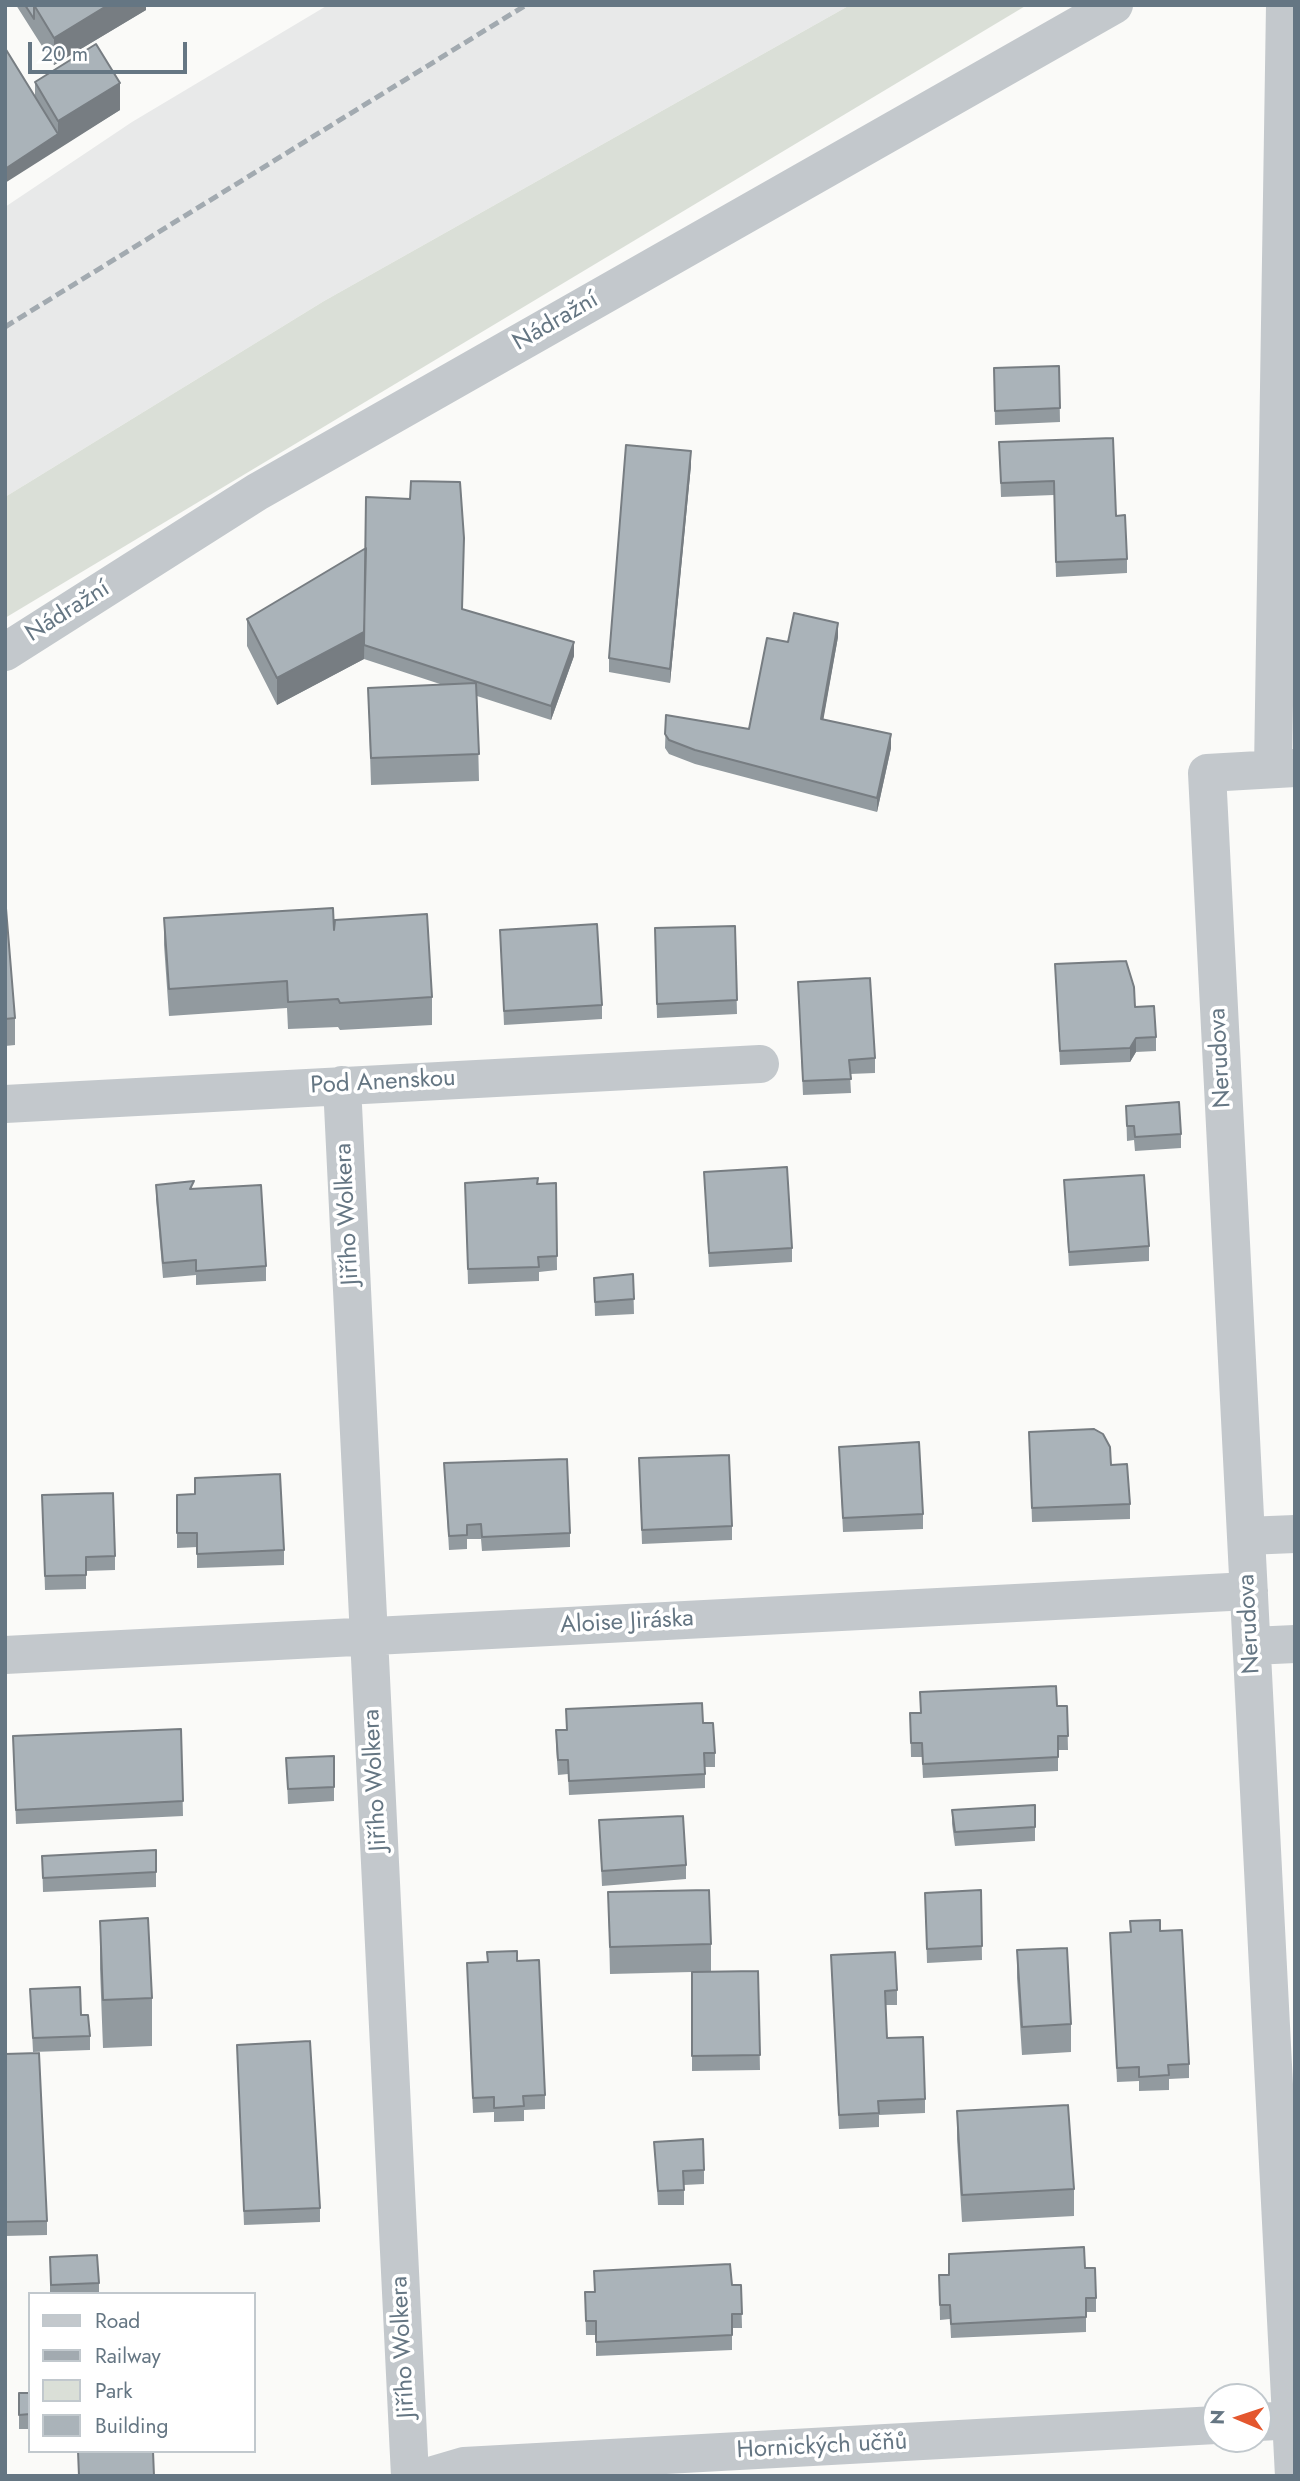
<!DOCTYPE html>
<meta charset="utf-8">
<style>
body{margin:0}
#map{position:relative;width:1300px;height:2481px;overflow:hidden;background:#fafaf8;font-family:Jost,sans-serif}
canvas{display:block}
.frame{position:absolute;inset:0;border:7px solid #657683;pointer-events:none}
.legend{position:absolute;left:28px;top:2292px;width:228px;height:161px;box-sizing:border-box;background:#fff;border:2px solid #c1c8cd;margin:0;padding:9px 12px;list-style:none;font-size:21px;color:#657683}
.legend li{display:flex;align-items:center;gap:14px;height:35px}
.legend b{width:35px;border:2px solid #c1c8cd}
.north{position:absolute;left:1202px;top:2383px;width:70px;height:70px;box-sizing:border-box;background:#fff;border:2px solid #c1c8cd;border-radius:50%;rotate:272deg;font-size:19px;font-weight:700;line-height:28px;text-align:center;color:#657683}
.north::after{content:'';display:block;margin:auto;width:24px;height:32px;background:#e4572e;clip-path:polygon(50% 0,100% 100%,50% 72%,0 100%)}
.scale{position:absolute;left:28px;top:42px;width:159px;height:32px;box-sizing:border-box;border:4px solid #657683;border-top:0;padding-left:9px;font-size:21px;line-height:24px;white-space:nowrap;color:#657683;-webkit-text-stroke:5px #fff;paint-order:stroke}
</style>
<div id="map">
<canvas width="1300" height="2481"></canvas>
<div class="frame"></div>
<ul class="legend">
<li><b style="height:9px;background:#c3c8cc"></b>Road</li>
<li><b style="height:9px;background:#a2aab0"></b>Railway</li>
<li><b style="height:19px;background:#dadfd7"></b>Park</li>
<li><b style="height:19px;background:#aab3b9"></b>Building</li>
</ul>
<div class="north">N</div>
<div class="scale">20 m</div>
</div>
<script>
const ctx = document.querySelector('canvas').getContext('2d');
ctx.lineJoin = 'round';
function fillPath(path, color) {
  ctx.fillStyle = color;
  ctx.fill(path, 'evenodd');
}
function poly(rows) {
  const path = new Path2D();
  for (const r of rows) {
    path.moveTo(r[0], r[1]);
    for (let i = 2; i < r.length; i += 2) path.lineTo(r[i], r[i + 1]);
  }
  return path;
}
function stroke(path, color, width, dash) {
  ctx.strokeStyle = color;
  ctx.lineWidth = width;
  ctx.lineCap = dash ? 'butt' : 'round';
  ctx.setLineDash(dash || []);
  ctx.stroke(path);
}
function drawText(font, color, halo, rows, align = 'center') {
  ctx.font = font + ' Jost,sans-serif';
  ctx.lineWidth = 7;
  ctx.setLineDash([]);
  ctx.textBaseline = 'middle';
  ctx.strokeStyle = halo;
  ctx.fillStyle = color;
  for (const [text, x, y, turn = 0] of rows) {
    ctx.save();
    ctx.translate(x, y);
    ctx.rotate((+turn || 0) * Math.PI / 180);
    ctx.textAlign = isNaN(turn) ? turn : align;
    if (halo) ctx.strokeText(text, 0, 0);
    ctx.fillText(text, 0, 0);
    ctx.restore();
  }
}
const built = poly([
 [328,5,850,5,324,301,5,497,5,207,132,122]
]);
const green = poly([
 [850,5,1027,5,5,618,5,497,324,301]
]);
const minor = poly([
 [5,652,257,492,1114,5],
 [1273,769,1285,5],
 [342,1085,410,2476],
 [5,1104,760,1064],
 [1246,1536,1295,1534],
 [1252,1646,1295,1644],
 [5,1655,1249,1591],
 [1258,2422,1295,2420],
 [430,2476,464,2466,1216,2425],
 [1294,2476,1207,773,1295,768]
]);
const rail = poly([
 [5,327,526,5]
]);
const wall = poly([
 [16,5,146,5,146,10,54,65],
 [35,82,120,110,58,148,35,96],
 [1059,366,1060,422,995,425,994,368],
 [999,442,1116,516,1127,559,1127,573,1056,577,1054,495,1001,497],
 [691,465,670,683,609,672,609,658],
 [462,609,574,656,551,720,477,696,479,781,371,785,368,688,443,685,364,659,277,705,247,646,247,619],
 [838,637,823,719,891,748,877,812,695,764,669,754,665,748,666,715,749,729,788,642],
 [5,896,15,1018,15,1045,5,1046],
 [164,918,334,930,432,997,432,1025,340,1030,338,1027,288,1029,287,1008,169,1016,164,945],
 [735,926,737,1014,657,1018,655,928],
 [500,930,602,1005,602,1019,504,1025],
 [1055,964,1135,1007,1156,1037,1156,1051,1136,1052,1130,1062,1060,1065],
 [798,982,875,1058,875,1073,850,1074,851,1093,803,1095],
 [1126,1106,1181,1134,1181,1148,1135,1151,1134,1140,1127,1141],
 [704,1172,792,1248,792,1262,709,1267],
 [1064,1180,1149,1246,1149,1261,1069,1266],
 [465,1183,556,1183,557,1270,539,1272,539,1281,468,1284],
 [156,1185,194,1189,266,1266,266,1281,196,1285,196,1275,163,1278,156,1199],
 [633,1274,634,1314,595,1316,594,1278],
 [1029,1432,1111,1465,1130,1504,1130,1519,1032,1522],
 [839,1447,923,1514,923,1529,843,1532],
 [639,1458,732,1526,732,1540,642,1544],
 [444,1463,570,1533,570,1547,482,1551,481,1539,467,1539,467,1549,449,1550],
 [42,1495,115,1556,115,1570,86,1571,86,1589,45,1590],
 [177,1495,284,1550,284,1565,197,1568,197,1547,177,1548],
 [920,1692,1057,1706,1067,1706,1068,1750,1058,1750,1058,1771,923,1778,922,1757,911,1757,910,1713,920,1713],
 [566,1709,703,1723,715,1753,715,1767,705,1767,705,1788,569,1795,568,1774,558,1775,556,1745,556,1730,566,1730],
 [181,1729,183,1816,16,1824,13,1736],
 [334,1756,334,1801,288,1804,286,1758],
 [1035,1805,1035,1841,955,1846,952,1824,952,1810],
 [599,1820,686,1865,686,1879,602,1886],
 [156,1850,156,1887,43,1892,42,1856],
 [981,1890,982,1960,927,1963,925,1893],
 [608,1892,711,1944,711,1971,758,1971,760,2070,692,2071,692,1972,610,1974],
 [100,1921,152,1998,152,2046,103,2048,100,1969],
 [1160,1931,1189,2064,1189,2078,1169,2079,1169,2090,1139,2091,1139,2081,1117,2082,1110,1933],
 [1017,1950,1071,2024,1071,2052,1022,2055,1017,1978],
 [831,1955,897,1990,897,2005,885,2005,887,2038,925,2099,925,2113,879,2115,879,2127,839,2129],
 [517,1961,545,2095,545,2109,524,2110,524,2121,494,2122,494,2112,473,2113,467,1963],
 [30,1989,81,2015,90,2036,90,2050,33,2052],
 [237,2045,320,2208,320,2222,244,2225],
 [5,2054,47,2221,47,2235,5,2236],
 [957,2111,1074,2189,1074,2216,962,2222,957,2139],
 [654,2142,704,2170,704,2184,684,2185,684,2205,658,2205],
 [50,2257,99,2283,99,2294,50,2294],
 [594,2271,732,2285,741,2285,742,2328,732,2328,732,2350,596,2356,596,2335,586,2335,585,2292,595,2292],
 [939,2275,1096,2298,1096,2312,1086,2312,1086,2332,951,2338,950,2319,940,2320],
 [19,2393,30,2393,30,2429,19,2429]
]);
const shadedWall = poly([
 [108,5,146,5,146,10,54,65,54,38],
 [120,83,120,110,5,183,5,169,58,134,58,121],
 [691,451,691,465,670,683,670,669],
 [366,548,364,659,277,705,277,678],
 [838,623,838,637,821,733,821,719],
 [574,642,574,656,551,720,551,706],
 [891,734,891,748,877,812,877,798],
 [1136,1038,1136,1052,1130,1062,1130,1048]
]);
const building = poly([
 [25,5,34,5,34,19,25,5],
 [34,5,108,5,54,38,34,5],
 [96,44,120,83,58,121,35,82,96,44],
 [5,48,58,134,5,169,5,48],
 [1059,366,1060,408,995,411,994,368,1059,366],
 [1113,438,1116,516,1125,515,1127,559,1056,562,1054,481,1001,483,999,442,1113,438],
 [626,445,691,451,670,669,609,658,626,445],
 [411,481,460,482,464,538,462,609,574,642,551,706,364,645,366,497,410,499,411,481],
 [366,548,364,632,277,678,247,619,366,548],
 [794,613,838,623,821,719,891,734,877,798,695,750,669,740,665,734,666,715,749,729,767,638,788,642,794,613],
 [476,683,479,754,371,758,368,688,476,683],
 [5,896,15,1018,5,1019,5,896],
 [333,908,334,930,335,920,427,914,432,997,340,1003,338,999,288,1002,287,981,169,989,164,918,333,908],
 [597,924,602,1005,504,1011,500,930,597,924],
 [735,926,737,1000,657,1004,655,928,735,926],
 [1126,961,1134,987,1135,1007,1154,1006,1156,1037,1136,1038,1130,1048,1060,1051,1055,964,1126,961],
 [870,978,875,1058,849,1060,851,1079,803,1081,798,982,870,978],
 [1179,1102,1181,1134,1135,1137,1134,1126,1127,1126,1126,1106,1179,1102],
 [787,1167,792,1248,709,1253,704,1172,787,1167],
 [1144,1175,1149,1246,1069,1252,1064,1180,1144,1175],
 [538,1178,537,1184,556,1183,557,1256,538,1257,539,1267,468,1269,465,1183,538,1178],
 [194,1181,190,1189,261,1185,266,1266,196,1271,196,1260,163,1263,156,1185,194,1181],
 [633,1274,634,1299,595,1302,594,1278,633,1274],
 [1094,1429,1103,1434,1110,1447,1111,1465,1127,1464,1130,1504,1032,1508,1029,1432,1094,1429],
 [919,1442,923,1514,843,1518,839,1447,919,1442],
 [729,1455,732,1526,642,1530,639,1458,729,1455],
 [567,1459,570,1533,482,1537,481,1524,467,1525,467,1535,449,1536,444,1463,567,1459],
 [280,1474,284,1550,197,1554,197,1533,177,1533,177,1495,195,1494,195,1478,280,1474],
 [113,1493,115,1556,86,1557,86,1575,45,1576,42,1495,113,1493],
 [1056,1686,1057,1706,1067,1706,1068,1736,1058,1736,1058,1757,923,1764,922,1743,911,1743,910,1713,921,1713,920,1692,1056,1686],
 [702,1703,703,1723,713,1723,715,1753,704,1753,705,1774,569,1781,568,1760,558,1760,556,1730,567,1730,566,1709,702,1703],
 [181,1729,183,1801,16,1810,13,1736,181,1729],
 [334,1756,334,1787,288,1789,286,1758,334,1756],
 [1035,1805,1035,1827,955,1832,952,1810,1035,1805],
 [683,1816,686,1865,602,1871,599,1820,683,1816],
 [156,1850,156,1872,43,1878,42,1856,156,1850],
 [709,1890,711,1944,610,1947,608,1892,709,1890],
 [981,1890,982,1946,927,1949,925,1893,981,1890],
 [148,1918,152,1998,103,2000,100,1921,148,1918],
 [1160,1920,1160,1931,1182,1930,1189,2064,1168,2065,1169,2075,1139,2077,1139,2067,1117,2068,1110,1933,1131,1932,1130,1921,1160,1920],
 [1067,1948,1071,2024,1022,2027,1017,1950,1067,1948],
 [517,1951,517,1961,539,1960,545,2095,523,2096,524,2106,494,2108,494,2097,473,2098,467,1963,488,1962,487,1952,517,1951],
 [895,1952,897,1990,885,1991,887,2038,923,2037,925,2099,878,2101,879,2113,839,2115,831,1955,895,1952],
 [758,1971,760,2055,692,2056,692,1972,758,1971],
 [80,1987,81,2015,88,2015,90,2036,33,2038,30,1989,80,1987],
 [310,2041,320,2208,244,2211,237,2045,310,2041],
 [39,2053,47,2221,5,2222,5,2054,39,2053],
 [1068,2105,1074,2189,962,2195,957,2111,1068,2105],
 [703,2139,704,2170,683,2171,684,2190,658,2191,654,2142,703,2139],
 [1084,2247,1085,2268,1095,2268,1096,2298,1086,2298,1086,2317,951,2324,950,2305,940,2305,939,2275,949,2275,949,2254,1084,2247],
 [97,2255,99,2283,51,2285,50,2257,97,2255],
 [730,2264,732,2285,741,2285,742,2314,732,2314,732,2335,596,2342,596,2321,586,2321,585,2292,595,2292,594,2271,730,2264],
 [19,2393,30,2393,30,2414,19,2415,19,2393],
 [78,2451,153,2451,154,2476,79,2476,78,2451]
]);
const streetNames = [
 ["Nádražní",556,322,-30],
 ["Nádražní",68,612,-32],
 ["Nerudova",1221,1058,-93],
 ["Pod Anenskou",383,1083,-3],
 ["Jiřího Wolkera",348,1214,-93],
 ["Aloise Jiráska",627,1623,-3],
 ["Nerudova",1250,1624,-93],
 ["Jiřího Wolkera",376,1780,-93],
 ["Jiřího Wolkera",404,2347,-93],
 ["Hornických učňů",822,2447,-3]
];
fillPath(built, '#e8e9e9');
fillPath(green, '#dadfd7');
stroke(minor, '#c3c8cc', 38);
stroke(rail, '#a2aab0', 5, [10, 5]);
fillPath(wall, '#929a9f');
fillPath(shadedWall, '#777d82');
fillPath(building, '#aab3b9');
stroke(building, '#777d82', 2);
drawText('24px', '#657683', '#fff', streetNames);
</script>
